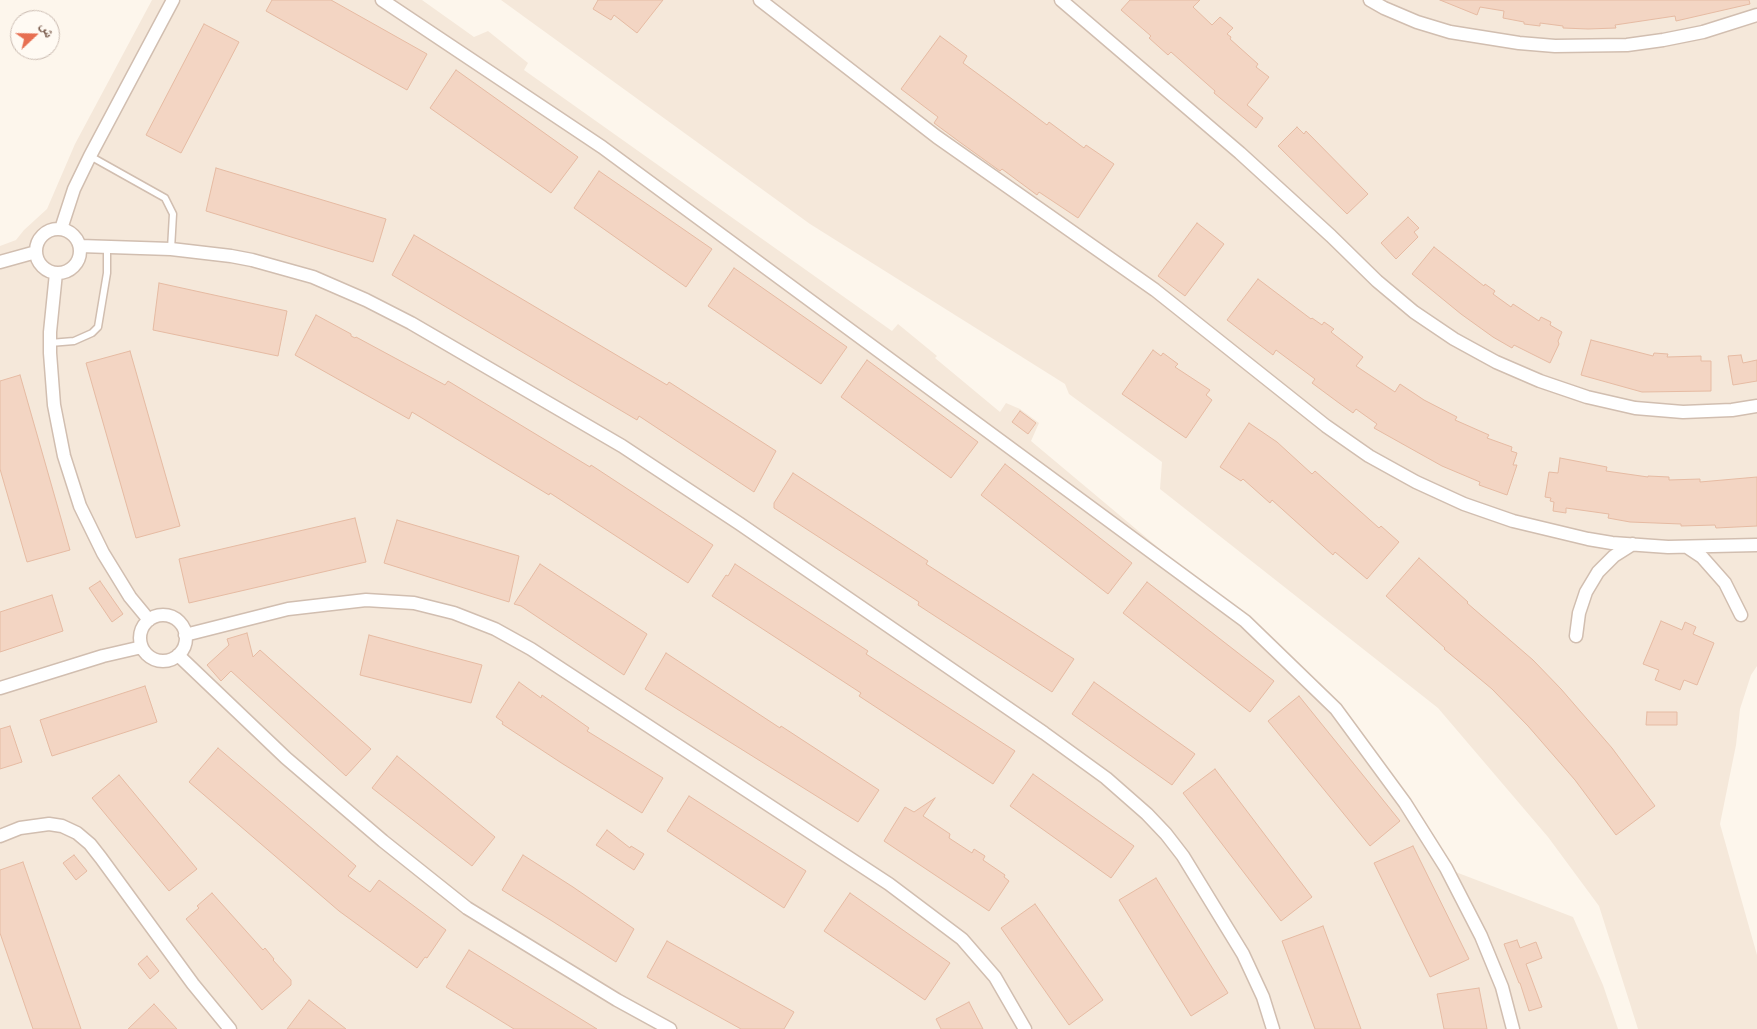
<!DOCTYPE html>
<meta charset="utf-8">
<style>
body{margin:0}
#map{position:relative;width:1757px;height:1029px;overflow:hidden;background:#fdf6ec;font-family:"Asap Condensed","Noto Naskh Arabic",sans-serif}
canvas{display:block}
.north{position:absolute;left:10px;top:10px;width:50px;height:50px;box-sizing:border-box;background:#fffaf3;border:1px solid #cabbb1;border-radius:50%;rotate:69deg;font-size:14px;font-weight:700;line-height:20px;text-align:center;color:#7a5c4d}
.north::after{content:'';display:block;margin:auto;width:18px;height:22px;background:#e76f51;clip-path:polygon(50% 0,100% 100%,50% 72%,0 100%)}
</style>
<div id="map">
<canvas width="1757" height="1029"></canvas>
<div class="north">ش</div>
</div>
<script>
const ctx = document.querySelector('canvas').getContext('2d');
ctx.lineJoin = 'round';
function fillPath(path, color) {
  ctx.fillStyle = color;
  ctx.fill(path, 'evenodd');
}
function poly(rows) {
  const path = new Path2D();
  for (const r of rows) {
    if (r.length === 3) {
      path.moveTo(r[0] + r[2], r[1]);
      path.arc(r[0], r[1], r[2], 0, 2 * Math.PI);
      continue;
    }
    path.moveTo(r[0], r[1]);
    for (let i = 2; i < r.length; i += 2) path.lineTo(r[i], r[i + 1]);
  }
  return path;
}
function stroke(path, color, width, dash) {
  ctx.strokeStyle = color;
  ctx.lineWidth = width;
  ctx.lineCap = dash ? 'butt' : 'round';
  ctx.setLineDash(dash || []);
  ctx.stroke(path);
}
const residential = poly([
 [152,0,422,0,474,37,488,31,528,63,524,70,892,331,898,324,937,356,935,358,1000,412,1006,403,1020,409,1039,423,1031,441,1321,684,1362,737,1453,871,1573,917,1603,985,1618,1029,0,1029,0,246,16,240,24,230,47,209,75,144],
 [501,0,1757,0,1757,666,1751,675,1740,709,1736,745,1720,824,1757,955,1757,1029,1638,1029,1599,906,1548,837,1438,708,1160,489,1162,462,1069,394,1065,384,810,224]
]);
const building = poly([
 [272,0,331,0,427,54,407,90,266,11,272,0],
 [598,0,663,0,637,33,614,15,611,20,593,9,598,0],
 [1130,0,1200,0,1193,7,1212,25,1220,17,1233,28,1227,34,1231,37,1230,39,1258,64,1256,67,1269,77,1247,105,1263,118,1256,128,1214,93,1215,91,1171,52,1168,55,1149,38,1151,36,1121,10,1130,0],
 [1440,0,1749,0,1750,4,1676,21,1675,16,1615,25,1616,28,1588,29,1563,28,1563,26,1540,23,1540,26,1524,24,1524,22,1503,18,1504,11,1480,7,1477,15,1440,0],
 [204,24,239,42,181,153,146,135,204,24],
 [940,36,967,56,963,63,1012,99,1047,125,1049,122,1084,148,1086,145,1114,164,1078,218,1039,192,1037,195,1002,169,1000,171,961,143,934,123,938,117,901,89,940,36],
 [456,70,578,157,551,193,430,108,456,70],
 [1297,127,1304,134,1306,131,1368,194,1347,214,1278,146,1297,127],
 [216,168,386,219,373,262,206,211,216,168],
 [599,171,712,249,686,287,574,208,599,171],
 [1408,217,1419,228,1414,232,1418,237,1396,259,1381,243,1408,217],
 [1197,223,1224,244,1185,296,1158,276,1197,223],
 [414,235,667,385,669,382,776,451,754,492,639,416,637,420,392,275,414,235],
 [1434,247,1484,286,1485,284,1495,291,1493,294,1511,307,1513,304,1539,321,1541,317,1551,322,1550,325,1562,332,1558,341,1559,344,1550,363,1514,345,1512,348,1493,337,1461,314,1412,274,1434,247],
 [734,268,847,347,821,384,708,306,734,268],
 [1258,279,1311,319,1312,318,1322,325,1324,322,1334,329,1331,332,1363,357,1356,366,1395,392,1400,384,1424,400,1457,417,1455,420,1489,435,1487,438,1512,447,1511,451,1517,453,1513,465,1517,465,1507,495,1479,485,1480,482,1442,466,1374,428,1377,424,1356,409,1353,413,1339,403,1312,383,1315,379,1276,350,1273,355,1227,320,1258,279],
 [159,283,287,311,278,356,153,330,159,283],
 [316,315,351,334,351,336,355,338,356,337,445,385,448,381,590,467,591,465,713,545,688,583,550,493,549,495,412,412,409,419,295,355,316,315],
 [1591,340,1653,356,1654,353,1668,354,1667,357,1701,356,1701,361,1711,361,1711,391,1642,392,1581,375,1591,340],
 [1153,350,1161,356,1163,353,1178,364,1175,367,1210,390,1206,395,1212,400,1186,438,1122,394,1153,350],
 [130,351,180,526,136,538,86,363,130,351],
 [1741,355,1743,363,1757,360,1757,381,1733,385,1728,356,1741,355],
 [867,360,978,442,951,478,841,397,867,360],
 [20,375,70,550,27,562,0,469,0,381,20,375],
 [1020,411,1036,423,1028,434,1012,422,1020,411],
 [1249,423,1277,442,1312,474,1315,471,1379,528,1381,526,1399,542,1367,579,1335,552,1333,555,1272,500,1270,503,1243,479,1241,481,1220,467,1249,423],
 [1560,458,1607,467,1606,471,1648,477,1648,476,1669,477,1669,480,1700,479,1700,482,1757,477,1757,526,1716,528,1715,525,1681,526,1681,524,1630,522,1608,518,1609,514,1566,508,1566,513,1553,511,1554,502,1550,501,1551,498,1545,497,1549,472,1558,473,1560,458],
 [1005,464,1132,563,1108,594,981,495,1005,464],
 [793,473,928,561,926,564,1074,659,1052,692,918,605,919,602,774,508,774,503,793,473],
 [355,518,366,562,189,603,179,559,355,518],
 [397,520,519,556,509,602,384,563,397,520],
 [1419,558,1468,602,1467,603,1533,660,1561,689,1612,748,1655,806,1616,835,1575,780,1528,726,1492,689,1444,649,1445,648,1386,596,1419,558],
 [540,564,647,634,624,675,521,606,514,604,540,564],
 [735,564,868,651,866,654,1015,751,993,784,859,696,861,693,712,596,726,575,728,576,735,564],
 [100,581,123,614,112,622,89,588,100,581],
 [1147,582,1274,681,1250,712,1123,613,1147,582],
 [52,595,63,631,0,652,0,612,52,595],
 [1661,621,1682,630,1685,622,1696,627,1693,634,1714,643,1697,685,1684,680,1680,690,1655,680,1659,670,1643,664,1661,621],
 [247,633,253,657,260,650,371,749,346,776,231,671,221,681,207,665,229,645,227,639,247,633],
 [369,635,482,665,471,703,360,675,369,635],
 [666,653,780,728,781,726,879,790,858,822,645,689,666,653],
 [519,682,541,698,542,695,589,728,587,731,663,778,642,813,563,764,502,724,503,722,496,717,519,682],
 [1094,682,1195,754,1172,785,1072,714,1094,682],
 [145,686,157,722,52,756,40,720,145,686],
 [1299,696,1400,821,1370,846,1268,721,1299,696],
 [1647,712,1677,712,1677,725,1646,725,1647,712],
 [10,726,22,762,0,769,0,729,10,726],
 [218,748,356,866,348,876,370,892,379,880,446,930,427,958,425,957,417,968,339,911,189,782,218,748],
 [397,756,495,837,472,866,372,788,397,756],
 [1215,769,1312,897,1281,921,1183,793,1215,769],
 [1033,774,1134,846,1111,878,1010,806,1033,774],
 [119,775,197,869,169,891,92,798,119,775],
 [689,796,806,871,784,908,667,831,689,796],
 [935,798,923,816,950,834,949,838,972,853,974,849,985,856,983,860,1005,875,1004,877,1009,881,989,911,884,841,905,807,914,812,935,798],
 [607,830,630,848,631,846,644,854,634,870,596,845,607,830],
 [1413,846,1469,959,1430,977,1374,863,1413,846],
 [74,855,87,871,76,880,63,863,74,855],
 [523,855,573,887,634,929,616,962,552,921,502,890,523,855],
 [23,862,81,1029,33,1029,0,933,0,870,23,862],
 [1156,878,1228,993,1191,1016,1119,900,1156,878],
 [212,893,263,950,265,948,274,959,273,960,291,980,291,985,262,1010,186,919,199,908,197,906,212,893],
 [850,893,950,963,925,1000,824,931,850,893],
 [1035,904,1103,1000,1069,1025,1001,928,1035,904],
 [1323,926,1361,1029,1315,1029,1282,941,1323,926],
 [1517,940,1520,948,1536,942,1542,958,1526,964,1542,1007,1529,1011,1520,983,1519,983,1504,944,1517,940],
 [667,941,794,1012,784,1029,741,1029,647,977,667,941],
 [469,950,597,1029,514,1029,446,987,469,950],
 [147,956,159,971,150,979,138,964,147,956],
 [1479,988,1487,1029,1444,1029,1437,994,1479,988],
 [309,1000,346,1029,287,1029,309,1000],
 [969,1002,983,1029,941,1029,936,1019,969,1002],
 [154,1004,177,1029,128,1029,154,1004]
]);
const service = poly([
 [90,156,165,198,173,214,171,249],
 [50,343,74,341,92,333,98,327,107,273,107,246]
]);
const minor = poly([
 [382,0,602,147,1245,621,1336,709,1405,803,1446,868,1481,936,1502,987,1513,1029],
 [760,0,937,137,1155,290,1326,426,1369,456,1416,482,1464,504,1513,521,1588,539,1612,543,1668,547,1757,545],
 [1061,0,1240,153,1331,236,1377,281,1414,312,1454,339,1496,362,1540,381,1587,397,1635,408,1683,412,1732,410,1757,406],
 [1370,0,1384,8,1417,22,1450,32,1519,43,1555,46,1627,45,1663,40,1703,32,1757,15],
 [61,229,74,189,90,156,173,0],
 [58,251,22],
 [80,246,171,249,231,256,252,260,313,277,366,300,411,323,622,446,740,524,1044,733,1106,778,1147,814,1166,834,1183,856,1243,954,1263,997,1273,1029],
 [0,262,36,252],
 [56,273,50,332,50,353,54,405,64,456,80,506,103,553,130,597,149,620],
 [1687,547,1702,557,1725,583,1741,615],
 [163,638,23],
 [185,635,288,609,366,600,414,603,454,613,495,629,531,649,889,884,962,939,995,977,1025,1029],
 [1576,636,1579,613,1586,592,1598,572,1614,556,1633,544],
 [178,655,286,758,383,841,467,908,617,1000,670,1029],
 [0,688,103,656,142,647],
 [0,836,20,828,49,824,62,826,77,833,90,844,101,858,193,984,230,1029]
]);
fillPath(residential, '#f5e8da');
fillPath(building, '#f3d5c3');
stroke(building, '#e6bba3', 1);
stroke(service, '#d1beb0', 9);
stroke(minor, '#d1beb0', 15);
stroke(service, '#fff', 6);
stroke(minor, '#fff', 12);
</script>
